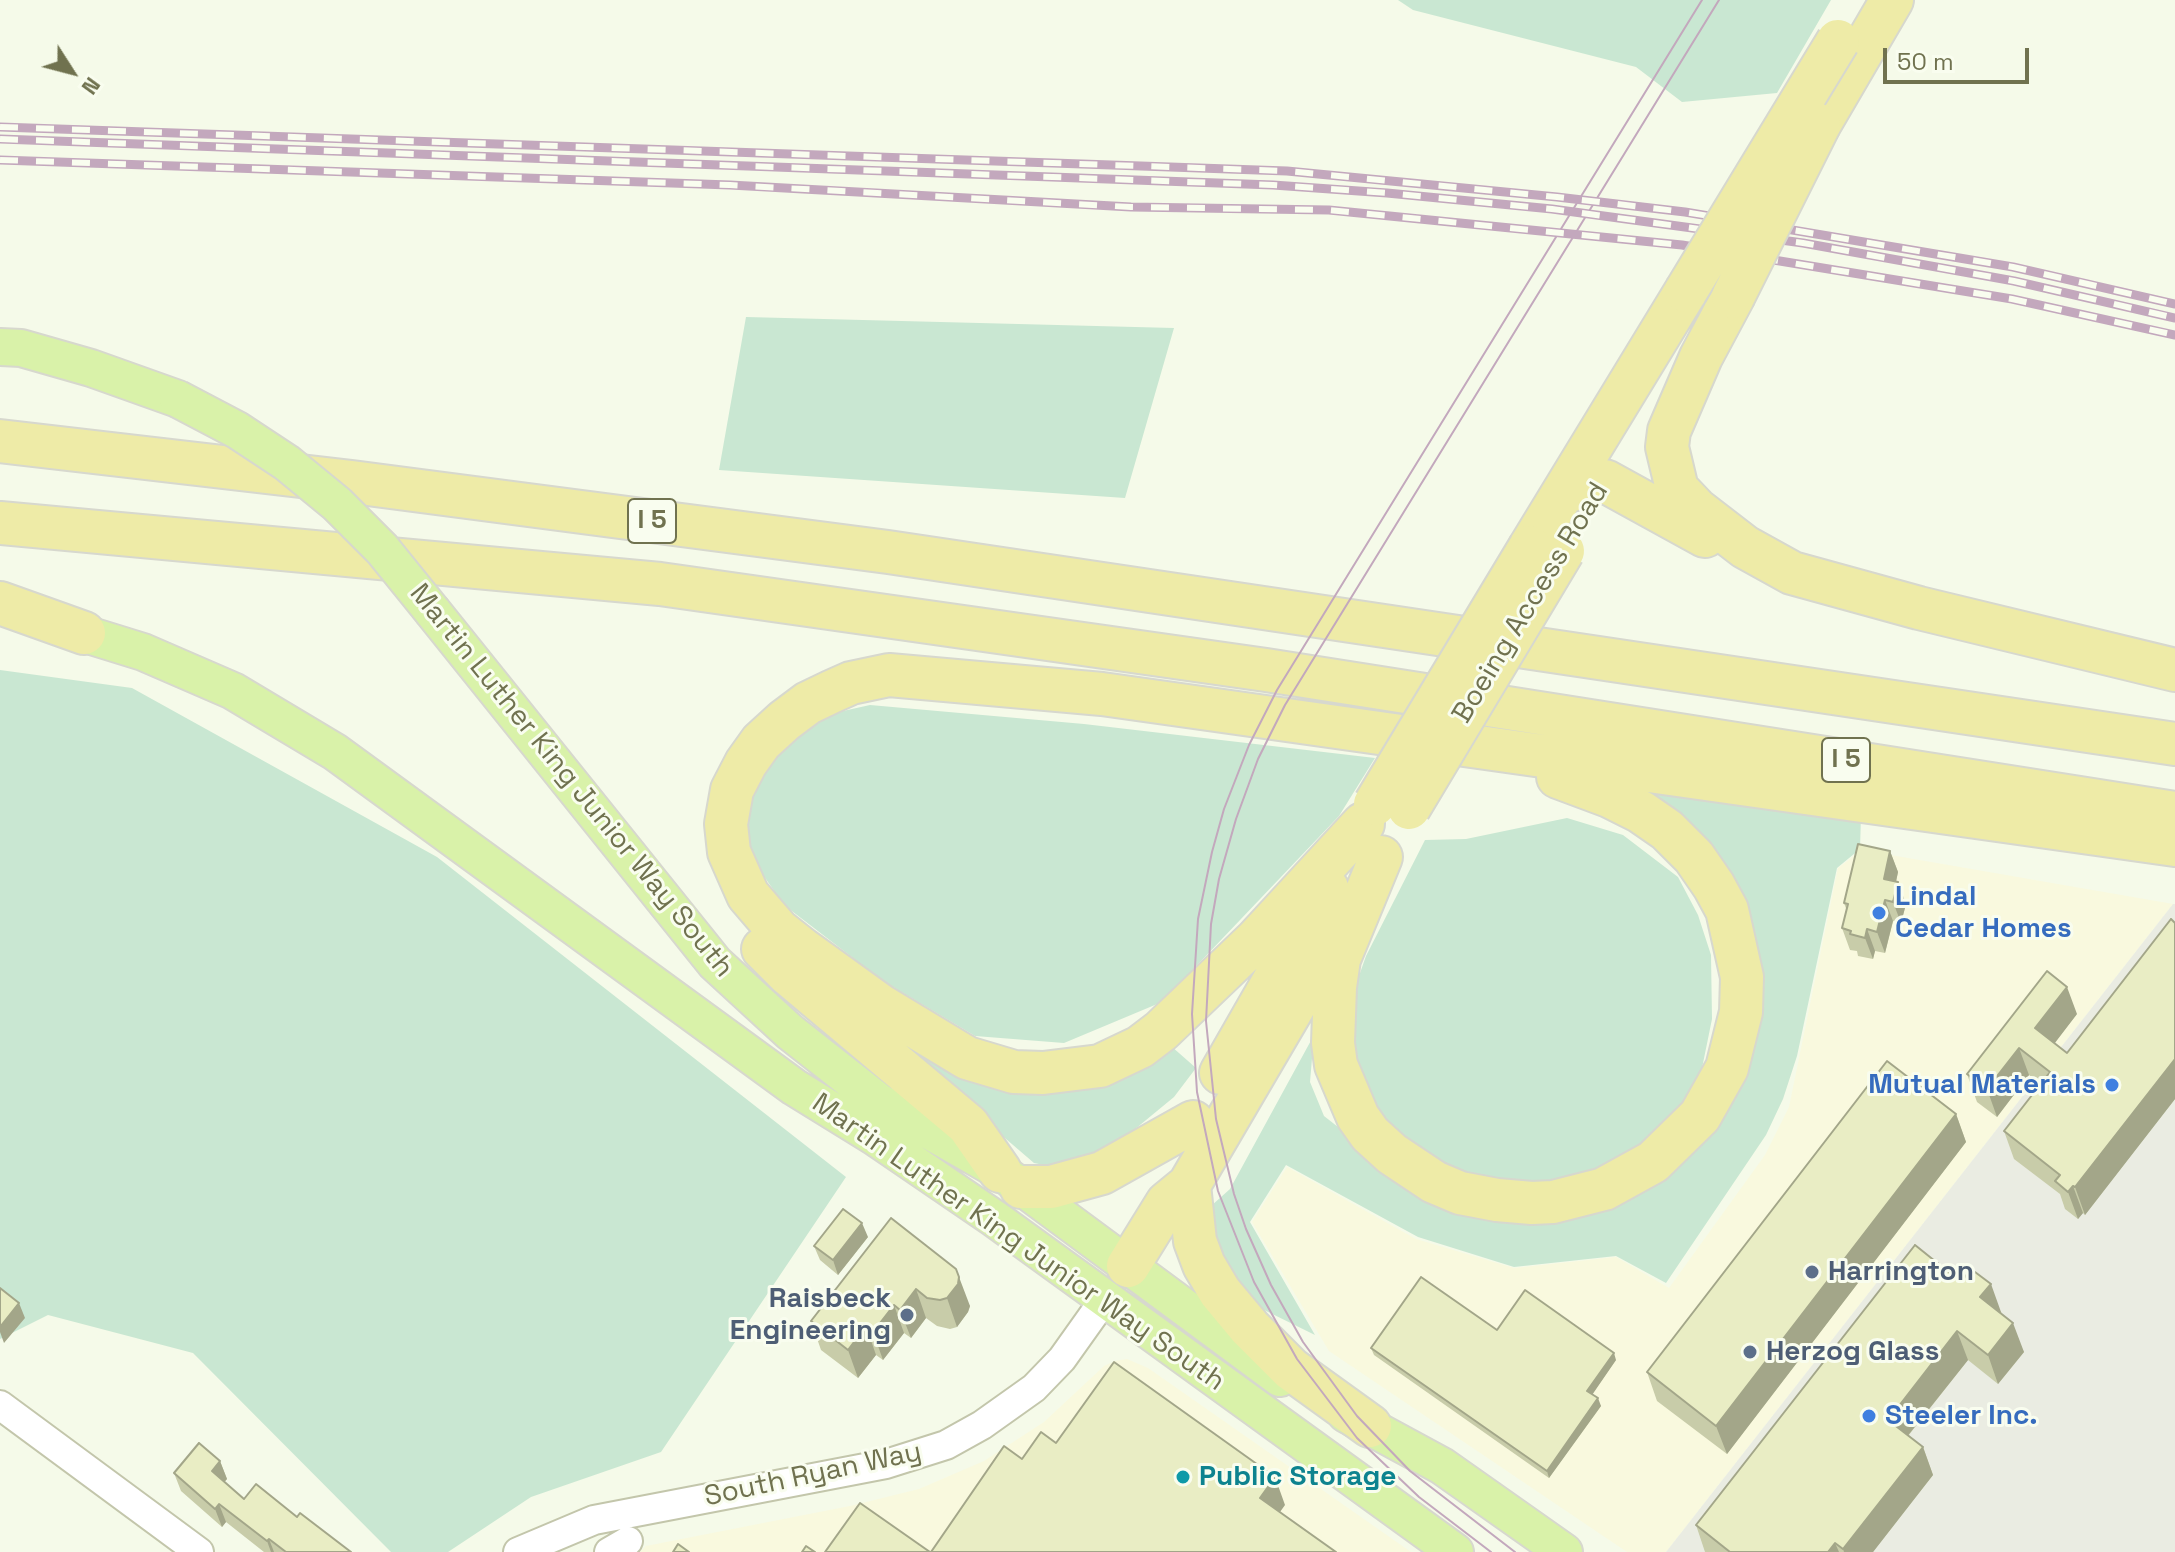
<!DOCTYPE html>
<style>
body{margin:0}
#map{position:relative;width:2175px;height:1552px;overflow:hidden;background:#f5fae9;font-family:"Space Grotesk",sans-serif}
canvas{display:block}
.north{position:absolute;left:32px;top:32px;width:80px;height:80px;-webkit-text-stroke:6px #f9fdef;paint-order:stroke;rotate:126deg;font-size:22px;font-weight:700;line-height:32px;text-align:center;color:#70724f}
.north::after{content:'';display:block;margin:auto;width:28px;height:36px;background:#70724f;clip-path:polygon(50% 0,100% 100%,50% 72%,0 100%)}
.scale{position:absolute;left:1883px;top:48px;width:146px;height:36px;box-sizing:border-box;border:4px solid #70724f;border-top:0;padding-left:10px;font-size:24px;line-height:28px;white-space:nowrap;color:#70724f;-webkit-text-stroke:6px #f9fdef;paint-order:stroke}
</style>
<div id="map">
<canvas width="2175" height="1552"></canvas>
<div class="north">N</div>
<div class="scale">50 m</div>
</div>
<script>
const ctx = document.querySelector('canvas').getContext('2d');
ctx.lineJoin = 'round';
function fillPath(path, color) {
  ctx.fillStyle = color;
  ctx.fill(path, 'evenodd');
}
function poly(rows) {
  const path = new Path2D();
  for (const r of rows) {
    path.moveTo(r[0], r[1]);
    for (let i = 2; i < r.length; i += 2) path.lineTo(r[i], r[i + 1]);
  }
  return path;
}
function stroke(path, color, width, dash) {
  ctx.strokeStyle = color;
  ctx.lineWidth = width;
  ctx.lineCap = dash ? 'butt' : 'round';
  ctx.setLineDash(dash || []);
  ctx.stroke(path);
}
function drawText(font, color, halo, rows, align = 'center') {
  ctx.font = font + ' "Space Grotesk",sans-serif';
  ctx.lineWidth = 6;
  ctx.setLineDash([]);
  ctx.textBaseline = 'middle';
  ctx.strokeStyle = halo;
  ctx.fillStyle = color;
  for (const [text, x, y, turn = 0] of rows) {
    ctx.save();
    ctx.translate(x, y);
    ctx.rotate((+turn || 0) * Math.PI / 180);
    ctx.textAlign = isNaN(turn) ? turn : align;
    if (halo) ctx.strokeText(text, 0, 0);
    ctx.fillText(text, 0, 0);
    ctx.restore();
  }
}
const commercial = poly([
 [1862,850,2173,904,1666,1552,1627,1552,1329,1351,1252,1222,1287,1167,1416,1239,1514,1268,1616,1257,1669,1288,1765,1155,1789,1107,1838,868],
 [1127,1359,1148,1368,1411,1552,640,1552,646,1546,850,1506,919,1489,984,1461,1044,1422,1104,1366,1115,1361]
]);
const industrial = poly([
 [2173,904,2175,904,2175,1552,1666,1552]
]);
const green = poly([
 [1398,0,1831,0,1777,93,1682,102,1636,67,1413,10],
 [746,317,1174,328,1125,498,719,470],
 [0,670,132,688,437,857,846,1177,661,1452,531,1497,448,1552,391,1552,193,1353,48,1315,0,1339],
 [870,705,1084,724,1375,758,1339,816,1162,1002,1064,1043,975,1036,883,981,784,905,754,862,745,826,759,776,807,719],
 [1636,788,1861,815,1860,849,1837,868,1797,1056,1783,1099,1766,1135,1666,1283,1616,1256,1514,1267,1418,1237,1286,1165,1250,1222,1315,1335,1256,1306,1235,1277,1207,1225,1211,1206,1230,1189,1314,1035,1310,1082,1324,1116,1407,1181,1448,1202,1671,1163,1750,993],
 [1567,818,1623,835,1678,877,1698,915,1711,955,1712,1019,1700,1078,1674,1116,1625,1159,1581,1176,1530,1187,1493,1185,1407,1151,1359,1086,1348,1007,1366,956,1425,840,1466,839],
 [890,1030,950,1067,1171,1046,1196,1068,1174,1097,1123,1139,1094,1154,1049,1166,1034,1163,886,1036]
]);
const minor = poly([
 [0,1405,199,1552],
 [518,1552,594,1520,886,1464,946,1445,982,1425,1034,1388,1062,1359,1104,1300],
 [609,1552,628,1541]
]);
const major = poly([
 [0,347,21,348,91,368,178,399],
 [433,612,715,963,790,1032,879,1102,1000,1171,1280,1378],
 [59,626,143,652,233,691,335,752,794,1087,875,1137,995,1219,1455,1552],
 [1346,1414,1442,1466,1564,1552]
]);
const highway = poly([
 [1819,125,1892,0],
 [1733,297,1701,357,1669,431,1667,447,1677,489,1697,510,1745,547,1792,573,1919,608,2175,670],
 [0,441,352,482,888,552,2175,744],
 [1565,492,1605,481,1705,536],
 [0,523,660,584,1266,670,2175,813],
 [1530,547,1686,291],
 [0,603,84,633],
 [1363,824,1256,940,1161,1031,1140,1047,1100,1066,1043,1073,1014,1072,967,1058,881,1006,802,949,778,930,748,895,729,852,726,824,732,790,746,763,761,742,784,721,808,703,833,691,851,683,889,675,1102,694,2175,845],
 [1381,857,1339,959,1335,987,1333,1043,1336,1065,1358,1117,1370,1134,1392,1154,1434,1182,1460,1193,1497,1200,1532,1203,1553,1202,1604,1189,1653,1162,1700,1116,1727,1068,1741,1012,1742,977,1727,910,1714,886,1694,857,1667,830,1641,812,1609,796,1558,777],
 [763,949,788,974,968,1125,1000,1171],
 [1221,1073,1327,888],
 [1189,1185,1195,1241,1204,1265,1220,1292,1250,1328,1291,1369,1370,1426],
 [1021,1187,1051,1187,1102,1173,1193,1122],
 [1128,1266,1167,1203,1189,1185,1335,936]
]);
const tram = poly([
 [1491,1552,1419,1497,1357,1438,1297,1359,1254,1282,1218,1191,1197,1092,1192,1014,1198,919,1212,852,1224,809,1249,745,1277,690,1702,0],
 [1515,1552,1410,1471,1357,1416,1303,1342,1271,1285,1246,1229,1234,1194,1216,1119,1206,1021,1211,924,1219,879,1236,819,1258,759,1285,705,1719,0]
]);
const rail = poly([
 [0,127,1287,171,1557,197,1685,212,2013,267,2175,304],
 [0,139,1273,185,1387,193,1552,209,1803,243,2014,281,2175,318],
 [0,160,730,185,1131,207,1329,210,1682,245,2012,299,2175,335]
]);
const majorBridge = poly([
 [178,399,237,430,287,463,337,504,382,549,433,612]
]);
const highwayBridge = poly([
 [1686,291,1838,41],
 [1733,297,1819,125],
 [1375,804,1530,547],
 [1409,808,1563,551]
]);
const wall = poly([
 [1890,851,1898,872,1896,882,1906,904,1901,923,1893,921,1885,953,1875,951,1873,959,1858,956,1857,951,1850,950,1842,928,1847,911,1844,903],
 [2175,923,2175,1099,2085,1215,2083,1213,2078,1219,2065,1209,2060,1194,2014,1159,2004,1131,2041,1084,2029,1075,1997,1117,1977,1102,1967,1074,2077,1014,2054,1043,2067,1053],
 [1956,1114,1966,1142,1727,1454,1657,1401,1647,1372],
 [891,1218,970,1306,968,1312,957,1327,950,1329,937,1326,926,1318,911,1338,904,1333,883,1360,876,1355,858,1378,821,1350,811,1321],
 [868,1237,838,1275,820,1260,814,1246],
 [1961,1282,2001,1312,2024,1352,1998,1384,1968,1360,1908,1436,1923,1447,1933,1475,1873,1552,1705,1552,1696,1525],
 [1497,1330,1616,1360,1592,1394,1601,1406,1549,1478,1374,1355,1371,1348],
 [220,1461,227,1479,224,1482,244,1499,297,1517,351,1552,264,1552,226,1522,222,1527,181,1491,174,1473]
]);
const shadedWall = poly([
 [1890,851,1898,872,1892,900,1884,879],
 [1898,882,1906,904,1901,923,1893,902],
 [1885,900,1893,921,1885,953,1877,932],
 [1867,929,1875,951,1873,959,1865,938],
 [2067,987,2077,1014,2045,1056,2035,1028],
 [2019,1048,2029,1075,1997,1117,1987,1089],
 [2175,1059,2175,1099,2085,1215,2075,1187],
 [1956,1114,1966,1142,1727,1454,1716,1426],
 [2073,1186,2083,1213,2078,1219,2068,1192],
 [862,1223,868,1237,838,1275,833,1260],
 [959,1277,970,1306,968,1312,957,1327,947,1298],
 [1991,1284,2001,1312,1991,1325,1980,1297],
 [916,1289,926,1318,911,1338,900,1310],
 [19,1303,25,1318,4,1343,0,1332,0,1327],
 [894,1305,904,1333,883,1360,873,1332],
 [2013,1323,2024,1352,1998,1384,1988,1355],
 [866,1326,876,1355,858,1378,848,1350],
 [1957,1331,1968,1360,1898,1448,1888,1420],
 [1614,1353,1616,1360,1590,1398,1587,1391],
 [1598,1398,1601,1406,1549,1478,1547,1471],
 [1923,1447,1933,1475,1873,1552,1844,1552,1843,1549],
 [220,1461,227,1479,218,1489,212,1471],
 [1275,1477,1285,1505,1270,1526,1260,1498],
 [219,1504,226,1522,222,1527,215,1509],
 [269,1539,274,1552,271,1552,267,1541],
 [1835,1543,1839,1552,1828,1552]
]);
const building = poly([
 [1858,844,1890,851,1884,879,1898,882,1893,902,1885,900,1877,932,1867,929,1865,938,1850,934,1851,931,1842,928,1848,904,1844,903,1858,844],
 [2171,919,2175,923,2175,1059,2075,1187,2073,1186,2068,1192,2055,1181,2060,1175,2004,1131,2050,1072,2019,1048,1987,1089,1967,1074,2047,971,2067,987,2035,1028,2067,1053,2171,919],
 [1887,1061,1956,1114,1716,1426,1647,1372,1887,1061],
 [843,1209,862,1223,833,1260,814,1246,843,1209],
 [891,1218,956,1269,959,1277,958,1284,947,1298,940,1300,927,1298,916,1289,900,1310,894,1305,873,1332,866,1326,848,1350,811,1321,891,1218],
 [1915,1245,1961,1282,1971,1269,1991,1284,1980,1297,2013,1323,1988,1355,1957,1331,1888,1420,1923,1447,1843,1549,1835,1543,1828,1552,1730,1552,1696,1525,1915,1245],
 [1421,1277,1497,1330,1525,1290,1614,1353,1587,1391,1598,1398,1547,1471,1371,1348,1421,1277],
 [0,1288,19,1303,0,1327,0,1288],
 [1114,1362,1275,1477,1260,1498,1336,1552,931,1552,1004,1446,1022,1459,1041,1432,1056,1443,1114,1362],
 [199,1443,220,1461,212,1471,244,1499,256,1484,297,1517,300,1513,351,1552,286,1552,269,1539,267,1541,219,1504,215,1509,174,1473,199,1443],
 [860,1503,930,1552,825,1552,860,1503],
 [678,1544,689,1552,673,1552,678,1544],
 [806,1546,815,1552,802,1552,806,1546]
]);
const markers = [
 [1879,913,8,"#3f7fe0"],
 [2112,1085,8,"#3f7fe0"],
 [1812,1272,8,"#5c6f8a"],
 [907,1315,8,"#5c6f8a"],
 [1750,1352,8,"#5c6f8a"],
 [1869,1416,8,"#3f7fe0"],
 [1183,1477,8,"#0f9aa8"]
];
const shields = [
 [652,521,48],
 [1846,760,48]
];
const shieldNames = [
 ["I 5",652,521],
 ["I 5",1846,760]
];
const streetNames = [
 ["Boeing Access Road",1531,603,-59],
 ["Martin Luther King Junior Way South",571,781,51],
 ["Martin Luther King Junior Way South",1018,1243,35],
 ["South Ryan Way",813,1475,-12]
];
const shopNames = [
 ["Lindal",1895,897],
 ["Cedar Homes",1895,929],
 ["Mutual Materials",2096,1085,"right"],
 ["Steeler Inc.",1885,1416]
];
const serviceNames = [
 ["Harrington",1828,1272],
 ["Raisbeck",891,1299,"right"],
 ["Engineering",891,1331,"right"],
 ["Herzog Glass",1766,1352]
];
const cultureNames = [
 ["Public Storage",1199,1477]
];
fillPath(commercial, '#f9f9de');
fillPath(industrial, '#eaece2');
fillPath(green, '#c9e7d2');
stroke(minor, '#c3c6ab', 32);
stroke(major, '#d7d8ce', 40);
stroke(highway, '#d7d8ce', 46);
stroke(minor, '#fff', 28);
stroke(major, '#d9f2a9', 36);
stroke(highway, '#eeeba7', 42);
stroke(tram, '#c3a8bd', 2);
stroke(rail, '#c3a8bd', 9);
stroke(rail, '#f9fdef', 6, [18]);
stroke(majorBridge, '#d7d8ce', 40, []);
stroke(highwayBridge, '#d7d8ce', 46, []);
stroke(majorBridge, '#d9f2a9', 36);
stroke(highwayBridge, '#eeeba7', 42);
fillPath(wall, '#c8cca9');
fillPath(shadedWall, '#a3a689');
fillPath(building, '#e9edc4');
stroke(building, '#a3a689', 2);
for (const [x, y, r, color] of markers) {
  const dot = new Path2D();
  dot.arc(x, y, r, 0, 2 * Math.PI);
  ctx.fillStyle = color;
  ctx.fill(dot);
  stroke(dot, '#f9fdef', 3);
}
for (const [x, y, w] of shields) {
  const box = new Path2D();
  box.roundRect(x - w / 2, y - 22, w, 44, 6);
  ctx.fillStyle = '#f9fdef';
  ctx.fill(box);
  stroke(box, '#70724f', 2);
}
drawText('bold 26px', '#70724f', null, shieldNames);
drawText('28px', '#70724f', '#f9fdef', streetNames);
drawText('bold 28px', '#366cbe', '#f9fdef', shopNames, 'left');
drawText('bold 28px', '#4e5e75', '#f9fdef', serviceNames, 'left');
drawText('bold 28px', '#0d838f', '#f9fdef', cultureNames, 'left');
</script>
